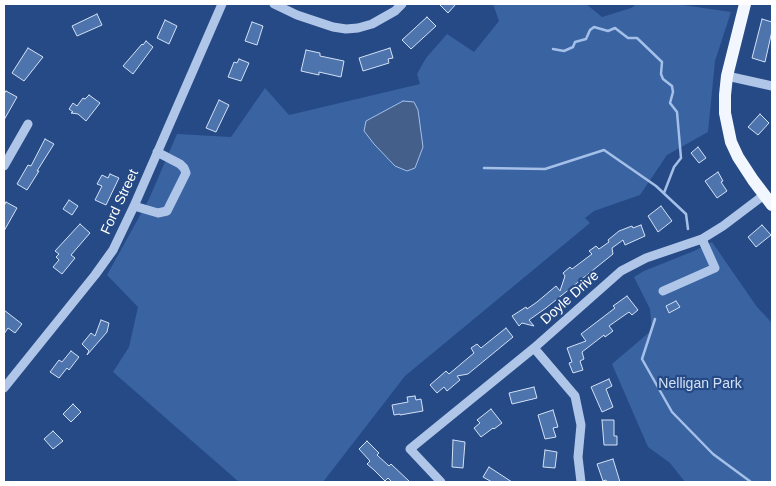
<!DOCTYPE html>
<style>
body{margin:0}
#map{position:relative;width:776px;height:486px;overflow:hidden;background:#264a85;font-family:Helvetica,sans-serif}
canvas{display:block}
.frame{position:absolute;inset:0;border:5px solid #fff;pointer-events:none}
</style>
<div id="map">
<canvas width="776" height="486"></canvas>
<div class="frame"></div>
</div>
<script>
const ctx = document.querySelector('canvas').getContext('2d');
ctx.lineJoin = 'round';
function fillPath(path, color) {
  ctx.fillStyle = color;
  ctx.fill(path, 'evenodd');
}
function poly(rows) {
  const path = new Path2D();
  for (const r of rows) {
    path.moveTo(r[0], r[1]);
    for (let i = 2; i < r.length; i += 2) path.lineTo(r[i], r[i + 1]);
  }
  return path;
}
function stroke(path, color, width, dash) {
  ctx.strokeStyle = color;
  ctx.lineWidth = width;
  ctx.lineCap = dash ? 'butt' : 'round';
  ctx.setLineDash(dash || []);
  ctx.stroke(path);
}
function drawText(font, color, halo, rows, align = 'center') {
  ctx.font = font + ' Helvetica,sans-serif';
  ctx.lineWidth = 4.5;
  ctx.setLineDash([]);
  ctx.textBaseline = 'middle';
  ctx.strokeStyle = halo;
  ctx.fillStyle = color;
  for (const [text, x, y, turn = 0] of rows) {
    ctx.save();
    ctx.translate(x, y);
    ctx.rotate((+turn || 0) * Math.PI / 180);
    ctx.textAlign = isNaN(turn) ? turn : align;
    if (halo) ctx.strokeText(text, 0, 0);
    ctx.fillText(text, 0, 0);
    ctx.restore();
  }
}
const green = poly([
 [493,4,586,4,602,17,631,8,637,4,676,4,731,12,715,61,708,132,667,155,640,195,594,211,585,218,590,223,405,376,323,482,239,482,113,372,129,347,138,307,107,275,149,199,177,134,231,137,265,88,289,115,420,84,417,74,426,58,447,34,474,52,499,21],
 [712,242,757,307,772,323,772,482,685,482,670,463,648,447,612,364,652,330,650,309,634,277,644,271,694,251]
]);
const water = poly([
 [403,101,414,102,418,110,423,147,415,168,407,171,395,166,374,144,364,131,366,121,403,101]
]);
const stream = poly([
 [553,49,564,51,573,47,575,42,586,39,590,30,594,27,608,31,615,28,628,38,637,38,662,62,661,74,663,79,672,86,673,92,670,103,677,112,681,158,674,167,664,193],
 [484,168,545,169,604,150,656,186,686,214,688,229],
 [655,319,642,359,672,412,713,454,751,482]
]);
const building = poly([
 [439,4,456,4,448,13,439,4],
 [97,14,102,25,77,36,72,26,97,14],
 [427,17,436,26,411,49,402,40,427,17],
 [762,19,772,22,772,31,765,62,752,58,762,19],
 [165,20,177,26,169,44,157,38,165,20],
 [252,22,263,26,257,45,245,41,252,22],
 [146,41,153,47,133,74,123,66,142,44,143,45,146,41],
 [28,48,43,57,24,81,12,73,28,48],
 [390,48,393,58,388,59,389,63,363,71,359,58,390,48],
 [306,50,320,53,320,56,344,61,341,77,319,72,319,75,301,71,306,50],
 [239,59,249,63,241,81,228,77,234,62,237,63,239,59],
 [6,91,17,97,4,120,4,94,6,91],
 [89,95,100,103,86,121,78,114,71,113,73,112,69,109,73,103,77,106,83,98,85,99,89,95],
 [219,100,229,105,216,132,206,128,219,100],
 [760,114,769,123,758,135,748,127,760,114],
 [45,139,54,144,37,171,39,171,27,190,17,184,28,165,31,166,45,139],
 [698,147,706,158,699,163,691,153,698,147],
 [718,172,723,181,721,182,727,191,717,198,705,181,718,172],
 [110,174,119,178,106,205,95,200,102,186,97,184,102,175,108,178,110,174],
 [69,200,78,206,72,215,63,209,69,200],
 [6,202,17,208,4,231,4,206,6,202],
 [661,206,672,221,658,232,648,216,661,206],
 [80,224,90,233,71,255,75,258,62,274,53,267,59,260,56,257,59,254,55,251,80,224],
 [641,225,645,236,625,245,623,240,612,248,613,254,546,308,529,320,534,326,522,323,519,326,512,316,526,307,527,309,537,302,556,286,560,291,565,276,563,273,570,267,572,269,592,254,589,251,596,246,599,249,609,242,608,240,619,231,632,226,633,228,641,225],
 [762,225,771,235,756,247,748,237,762,225],
 [627,296,638,310,632,315,629,312,609,326,613,331,605,337,604,335,582,352,584,359,580,361,583,370,573,373,569,363,572,362,567,348,586,341,581,334,615,308,613,306,627,296],
 [676,301,680,307,669,313,666,306,676,301],
 [4,310,22,324,15,333,8,328,4,334,4,310],
 [101,320,109,323,107,332,87,355,89,351,82,344,91,333,95,336,101,320],
 [506,328,513,337,468,374,457,376,460,380,447,391,444,387,437,393,430,385,446,371,449,374,474,353,471,348,477,344,481,348,506,328],
 [71,351,79,357,69,370,67,368,59,378,50,372,59,360,62,362,71,351],
 [609,379,612,386,606,389,613,407,602,412,591,387,609,379],
 [534,387,537,398,512,404,509,393,534,387],
 [415,396,416,400,421,399,423,411,400,415,400,414,394,415,392,405,408,402,407,397,415,396],
 [73,404,81,412,71,422,63,414,73,404],
 [491,409,502,423,494,429,493,428,481,437,474,428,480,423,477,420,491,409],
 [553,410,558,427,553,428,556,437,545,439,538,415,553,410],
 [602,420,614,420,614,436,617,436,617,445,604,445,602,420],
 [53,431,63,441,53,449,44,439,53,431],
 [453,440,465,442,463,468,452,467,453,440],
 [367,441,379,453,377,455,389,466,391,464,410,482,392,482,388,478,385,481,374,470,367,464,370,461,359,449,367,441],
 [545,450,557,452,555,468,543,467,545,450],
 [613,459,620,482,607,482,606,480,603,481,597,464,613,459],
 [489,467,512,482,492,482,483,477,489,467]
]);
const minor = poly([
 [274,4,297,15,333,27,346,29,358,28,372,24,395,11,402,4],
 [727,76,772,86],
 [4,166,28,124],
 [134,206,158,213,167,211,186,173,184,168,180,164,157,152],
 [663,291,715,268,702,239],
 [534,348,575,396,581,425,578,457,581,482],
 [4,388,95,275,113,250,134,206,222,4],
 [441,482,410,449,534,348,621,271,646,258,702,239,723,226,764,195]
]);
const major = poly([
 [745,4,727,76,725,95,725,113,731,142,738,157,753,180,772,205]
]);
const streetNames = [
 ["Ford Street",120,202,-65],
 ["Doyle Drive",570,298,-42]
];
const parkNames = [
 ["Nelligan Park",700,384]
];
fillPath(green, '#3a63a2');
fillPath(water, '#445f89');
stroke(water, '#a4c0e9', 1);
stroke(stream, '#a4c0e9', 2.5);
fillPath(building, '#4e74ad');
stroke(building, '#d3e1f6', 1);
stroke(minor, '#b0c6e8', 9);
stroke(major, '#f2f6fe', 12);
drawText('14px', '#fff', '#264a85', streetNames);
drawText('14px', '#d3e1f6', '#264a85', parkNames);
</script>
